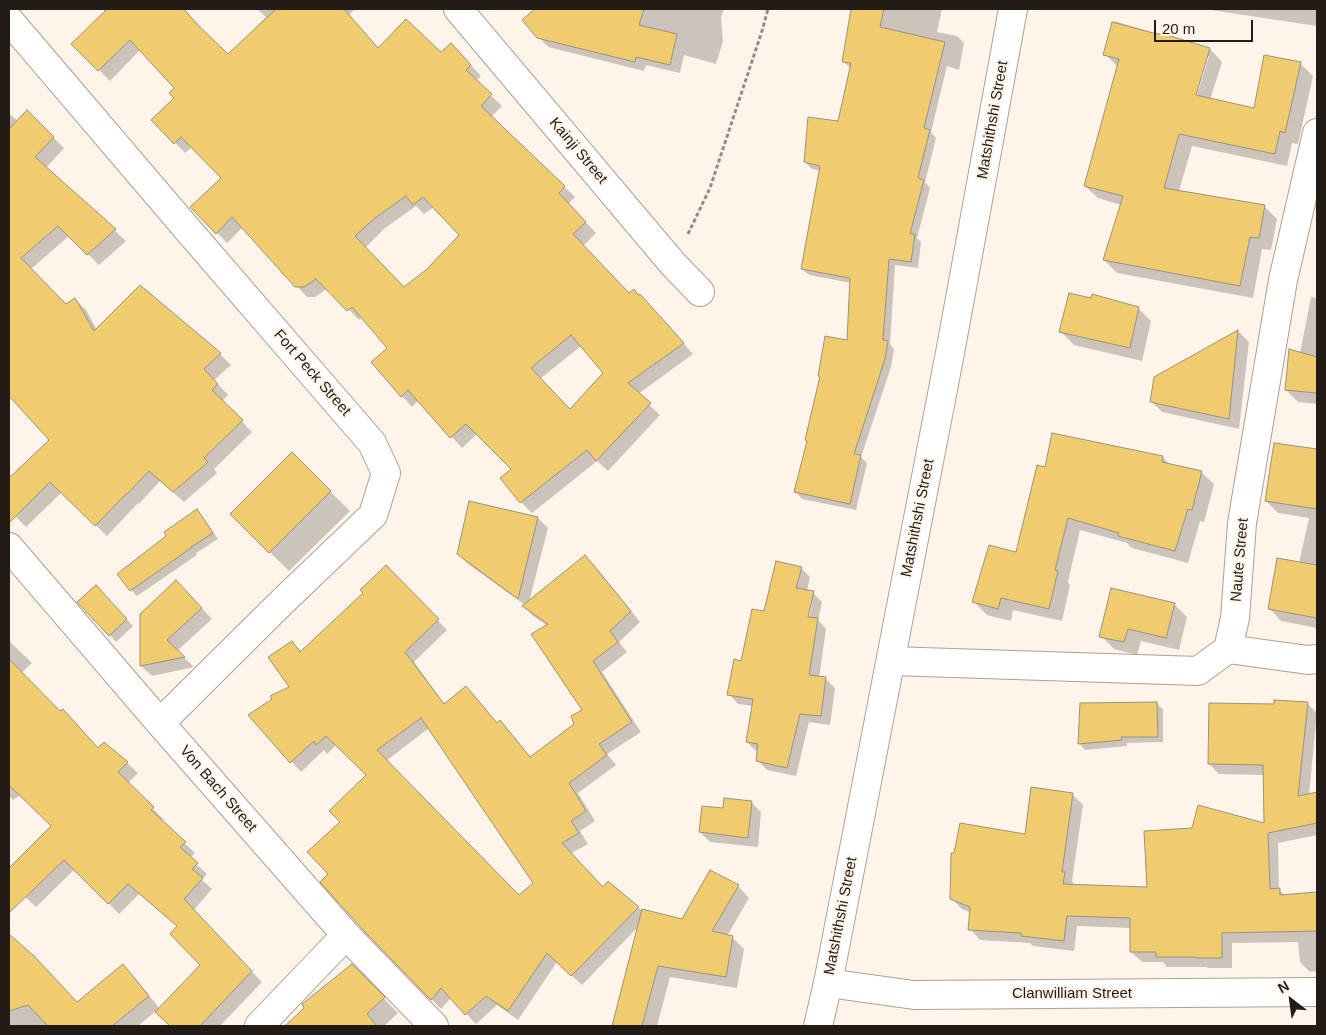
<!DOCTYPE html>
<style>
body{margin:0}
#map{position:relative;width:1326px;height:1035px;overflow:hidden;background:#fff4ea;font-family:Helvetica,sans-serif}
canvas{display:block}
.frame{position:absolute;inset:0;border:10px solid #221b16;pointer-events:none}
.north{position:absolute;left:1266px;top:975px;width:50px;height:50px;-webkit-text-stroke:4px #fff4ea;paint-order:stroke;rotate:330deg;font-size:14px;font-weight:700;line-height:20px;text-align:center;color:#221b16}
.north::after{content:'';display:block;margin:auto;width:18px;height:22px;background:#221b16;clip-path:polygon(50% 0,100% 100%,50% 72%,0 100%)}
.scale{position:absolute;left:1154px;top:20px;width:99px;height:22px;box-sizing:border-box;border:2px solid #221b16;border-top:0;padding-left:6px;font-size:15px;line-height:18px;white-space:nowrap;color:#221b16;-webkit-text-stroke:4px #fff4ea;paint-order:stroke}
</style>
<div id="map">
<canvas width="1326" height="1035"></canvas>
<div class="frame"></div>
<div class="north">N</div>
<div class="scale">20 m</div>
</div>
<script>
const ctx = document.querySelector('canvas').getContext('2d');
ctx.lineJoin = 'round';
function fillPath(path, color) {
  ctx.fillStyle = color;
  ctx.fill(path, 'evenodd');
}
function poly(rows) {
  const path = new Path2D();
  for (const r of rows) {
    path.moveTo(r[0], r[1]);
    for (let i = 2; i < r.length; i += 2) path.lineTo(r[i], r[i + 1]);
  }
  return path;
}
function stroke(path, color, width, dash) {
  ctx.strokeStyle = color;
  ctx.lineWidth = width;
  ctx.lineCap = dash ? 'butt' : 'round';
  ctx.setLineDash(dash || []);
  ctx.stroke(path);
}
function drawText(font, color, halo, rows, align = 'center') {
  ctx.font = font + ' Helvetica,sans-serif';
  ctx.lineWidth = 4;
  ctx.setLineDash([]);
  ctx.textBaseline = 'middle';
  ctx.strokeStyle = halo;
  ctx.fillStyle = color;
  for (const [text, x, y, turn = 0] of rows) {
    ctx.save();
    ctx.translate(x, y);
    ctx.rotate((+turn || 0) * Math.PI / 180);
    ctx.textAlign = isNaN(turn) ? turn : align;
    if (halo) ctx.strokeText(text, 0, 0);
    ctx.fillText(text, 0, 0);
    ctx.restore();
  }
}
const shadow = poly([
 [102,9,184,9,204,33,228,56,266,17,257,9,355,9,349,15,378,49,462,55,481,76,476,81,502,106,491,117,575,197,568,204,596,233,583,246,629,294,640,295,693,354,638,394,660,415,608,471,597,461,532,513,521,502,502,478,512,469,477,434,462,448,418,401,412,407,402,396,389,348,362,317,359,320,328,288,315,297,307,297,243,227,227,243,192,207,223,178,192,147,185,153,153,120,176,98,176,88,140,50,110,81,73,44,106,12],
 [416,206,424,214,434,207,461,235,428,270,404,288,365,248,385,228],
 [581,346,604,373,570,410,540,379],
 [537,9,563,9,600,53,624,20,627,9,724,9,721,18,723,41,716,64,684,55,680,73,646,65,644,71,548,47,523,20],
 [849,9,942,9,937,32,957,36,964,43,959,70,947,66,931,132,936,138,925,182,930,188,917,238,921,242,918,268,895,265,890,344,894,349,891,367,861,457,867,463,856,510,802,499,796,492,808,442,821,377,849,342,851,283,809,275,802,269,821,171,812,169,805,162,839,122,851,69,843,61,852,12],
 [1204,9,1317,9,1317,26],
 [1114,21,1154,33,1156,34,1210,49,1222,62,1210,100,1255,109,1300,63,1313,76,1298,144,1292,143,1287,166,1192,146,1179,191,1265,207,1277,219,1271,250,1262,249,1253,298,1117,273,1104,260,1121,205,1098,198,1085,186,1118,67,1105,54],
 [1207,56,1209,56,1195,102,1193,101],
 [27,112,64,148,46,168,126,241,99,265,69,236,30,270,66,305,75,299,86,310,97,330,220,354,231,365,214,380,228,395,222,401,252,432,214,469,217,473,184,502,160,481,139,504,138,503,107,536,62,492,26,527,9,510,9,479,50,440,23,405,9,391,9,114,18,121],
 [1311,297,1317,298,1317,628,1281,621,1269,608,1299,563,1309,518,1278,513,1266,501,1316,450,1317,404,1298,402,1286,390,1300,353],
 [1138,308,1151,321,1142,361,1074,345,1061,332],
 [1238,331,1249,342,1239,429,1162,412,1151,401,1155,378],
 [292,454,350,511,289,571,231,514],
 [1163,457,1170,465,1201,472,1214,484,1204,522,1200,521,1188,563,1132,548,1127,543,1080,530,1068,582,1070,585,1062,621,1013,610,1011,621,987,615,974,602,1017,554,1045,469],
 [470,503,538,518,548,528,529,602,585,556,595,566,640,622,619,642,627,652,602,672,641,732,607,754,616,765,578,793,595,821,580,831,588,844,570,854,604,888,638,907,643,912,683,921,738,886,749,898,727,936,732,937,744,949,737,988,670,977,657,1026,614,1026,639,926,582,985,557,962,518,1020,497,1005,476,1024,451,998,441,1009,367,932,330,874,342,822,368,775,336,745,327,754,324,750,301,772,250,715,291,687,292,642,302,652,365,593,386,567,447,630,414,662,445,705,466,688,476,698,497,724,500,722,510,732,531,758,575,724,584,711,548,626,533,616,524,606,525,605,468,564,458,554],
 [429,728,535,884,519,897,386,761],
 [197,511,203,517,218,539,196,553,197,555,137,596,131,590,168,536],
 [801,568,810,577,807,591,813,593,822,602,818,620,826,629,819,678,826,679,835,688,830,725,809,722,796,776,767,770,758,761,759,752,756,751,747,742,753,706,738,704,729,694,742,662,765,613],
 [811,598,813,598,808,623,805,622],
 [176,581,212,619,177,651,194,667,152,676,141,666],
 [102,593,133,626,116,642,110,635],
 [1174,604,1187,617,1179,650,1141,641,1137,655,1114,649,1101,636],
 [9,641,32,663,12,682,9,678],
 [25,677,61,713,63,710,98,749,104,744,127,763,138,773,128,783,163,819,161,821,195,853,190,858,207,874,202,880,212,889,193,911,262,982,220,1026,172,1026,156,1011,138,1026,9,1026,9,960,21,946,78,1003,123,966,135,978,160,1009,202,965,178,927,139,894,119,914,75,869,36,907,9,882,9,869,53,826,20,795,13,800,9,796,9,692],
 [1156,703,1163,709,1163,742,1127,743,1127,746,1085,750,1079,743],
 [1307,703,1317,713,1309,795,1317,793,1317,835,1278,843,1279,890,1286,896,1317,893,1317,973,1315,971,1310,972,1300,962,1298,942,1232,943,1232,968,1208,968,1206,967,1167,967,1163,962,1142,962,1131,952,1132,928,1077,926,1074,951,1033,946,1030,943,980,940,970,929,971,913,962,909,951,898,1072,794,1083,805,1072,881,1074,884,1074,885,1148,888,1265,824,1265,775,1219,774,1209,764,1275,706],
 [751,802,761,812,758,847,710,842,700,832],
 [352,966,398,1013,384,1026,286,1026]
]);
const building = poly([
 [107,9,184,9,196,23,228,54,276,9,344,9,378,48,406,19,441,52,451,43,471,65,466,70,492,94,481,106,565,186,559,193,586,222,573,234,629,293,634,289,638,295,640,294,684,343,628,383,651,403,596,461,587,450,520,503,500,478,511,469,466,424,450,438,408,390,401,397,371,362,387,348,352,307,347,311,316,279,304,287,295,287,232,217,216,234,190,207,221,178,181,137,174,144,151,120,174,98,169,93,174,88,130,40,98,71,71,44,107,9],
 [406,196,413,205,423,197,459,235,427,269,404,287,355,236,375,218,406,196],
 [571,335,603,373,570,409,531,368,571,335],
 [535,9,644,9,639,25,677,34,670,65,636,57,635,62,537,38,522,20,535,9],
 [851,9,884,9,880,27,945,42,924,128,930,130,918,178,924,180,910,234,915,234,911,262,889,259,883,340,888,341,885,359,854,454,861,455,850,504,794,492,807,441,805,440,820,376,818,376,825,336,847,340,850,278,801,269,820,166,804,162,808,117,838,121,851,63,842,62,851,9],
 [1112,22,1153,33,1167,35,1210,48,1196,95,1254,108,1264,55,1301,62,1285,133,1280,131,1275,154,1179,134,1164,188,1265,205,1259,238,1250,237,1240,286,1103,260,1123,196,1084,186,1119,59,1103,55,1112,22],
 [27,110,54,137,35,157,116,229,87,255,58,226,21,258,66,304,75,298,94,331,140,285,221,353,204,369,218,384,212,390,243,420,204,458,208,462,173,492,149,471,127,494,126,494,95,526,50,482,9,523,9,478,49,440,9,396,9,129,27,110],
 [1069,293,1091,298,1092,294,1139,307,1130,348,1059,332,1069,293],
 [1238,330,1229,419,1150,402,1154,377,1238,330],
 [1289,349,1317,357,1317,393,1285,390,1289,349],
 [1052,433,1163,456,1162,462,1202,471,1192,510,1188,509,1175,551,1118,536,1119,533,1068,518,1055,570,1058,571,1049,609,1001,598,998,609,972,602,989,545,1016,552,1037,465,1045,467,1052,433],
 [1274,443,1317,449,1317,509,1265,501,1274,443],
 [292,452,331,491,269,553,230,514,292,452],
 [469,501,538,517,518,599,457,554,469,501],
 [197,509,213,533,191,547,191,548,130,591,117,574,166,536,164,532,197,509],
 [585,555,631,611,610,631,618,642,593,661,632,722,599,744,607,755,569,783,586,811,571,821,579,833,562,843,603,887,608,881,639,907,571,976,547,953,508,1011,486,996,465,1015,441,988,431,1000,429,998,366,933,320,882,328,874,307,852,340,822,329,811,366,775,326,736,316,745,314,741,290,763,248,715,272,699,270,696,289,687,268,657,292,641,300,652,363,593,360,590,386,565,439,619,405,652,444,704,466,686,497,723,500,720,530,757,574,724,571,716,582,710,531,634,548,624,522,606,585,555],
 [421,718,533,883,519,895,377,750,421,718],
 [1277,558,1317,565,1317,618,1268,609,1277,558],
 [776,561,802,567,796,588,814,591,808,617,818,618,809,675,826,677,821,716,800,714,787,768,756,761,758,744,746,742,753,699,727,695,734,659,741,661,752,609,764,611,776,561],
 [176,580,202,608,167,640,185,657,140,666,140,614,176,580],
 [96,585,127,619,109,636,77,602,96,585],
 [1111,588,1175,603,1166,638,1128,629,1124,642,1099,637,1111,588],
 [9,659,60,711,63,709,98,748,104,742,128,762,118,772,154,807,151,810,186,842,180,847,198,863,192,869,203,878,184,899,252,971,200,1026,170,1026,155,1012,200,965,170,934,177,926,128,884,108,904,64,860,9,913,9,868,51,826,9,785,9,659],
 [1274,700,1308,702,1298,796,1317,792,1317,823,1268,833,1270,889,1280,888,1280,895,1317,892,1317,931,1222,933,1222,958,1196,958,1196,957,1156,957,1156,952,1130,952,1130,918,1067,916,1064,941,1021,936,1021,933,968,930,970,907,950,899,951,853,954,853,960,823,1025,834,1031,787,1073,793,1062,872,1065,872,1063,884,1147,887,1144,831,1192,828,1198,805,1264,823,1263,765,1208,764,1209,703,1274,704,1274,700],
 [1157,702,1158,737,1121,737,1122,740,1078,744,1080,703,1157,702],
 [724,798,752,801,748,838,699,832,702,806,723,808,724,798],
 [710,870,739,885,712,931,733,936,726,977,658,966,642,1026,612,1026,642,909,682,919,710,870],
 [9,934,34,956,77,1002,123,964,149,996,112,1026,48,1026,28,1005,9,1011,9,934],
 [352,964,385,997,367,1014,377,1026,285,1026,304,1008,302,1004,352,964]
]);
const path = poly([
 [688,234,710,188,762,31,768,9]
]);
const minor = poly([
 [458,9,673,264,700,292],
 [9,20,188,230,372,443,386,473,373,515,281,603,160,723],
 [9,547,160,723,346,935,434,1026],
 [1228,649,1308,660,1317,659],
 [891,661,1198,671,1228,649,1235,618,1242,523,1283,280,1317,133],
 [828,983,914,995,1317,992],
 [259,1026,346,935]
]);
const secondary = poly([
 [818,1026,828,983,950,353,1013,9]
]);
const streetNames = [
 ["Matshithshi Street",993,120,-80],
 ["Kainji Street",578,151,50],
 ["Fort Peck Street",312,373,49],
 ["Matshithshi Street",918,518,-79],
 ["Naute Street",1240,560,-85],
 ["Von Bach Street",218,789,49],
 ["Matshithshi Street",841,916,-79],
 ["Clanwilliam Street",1072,994]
];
fillPath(shadow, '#0003');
fillPath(building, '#f1cc6e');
stroke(building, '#99917e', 1);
stroke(minor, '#b09f91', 30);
stroke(secondary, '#b09f91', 30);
stroke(path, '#948b84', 3, [4, 2.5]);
stroke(minor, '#fff', 28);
stroke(secondary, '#fff', 28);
drawText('15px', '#221b16', '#fff4ea', streetNames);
</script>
